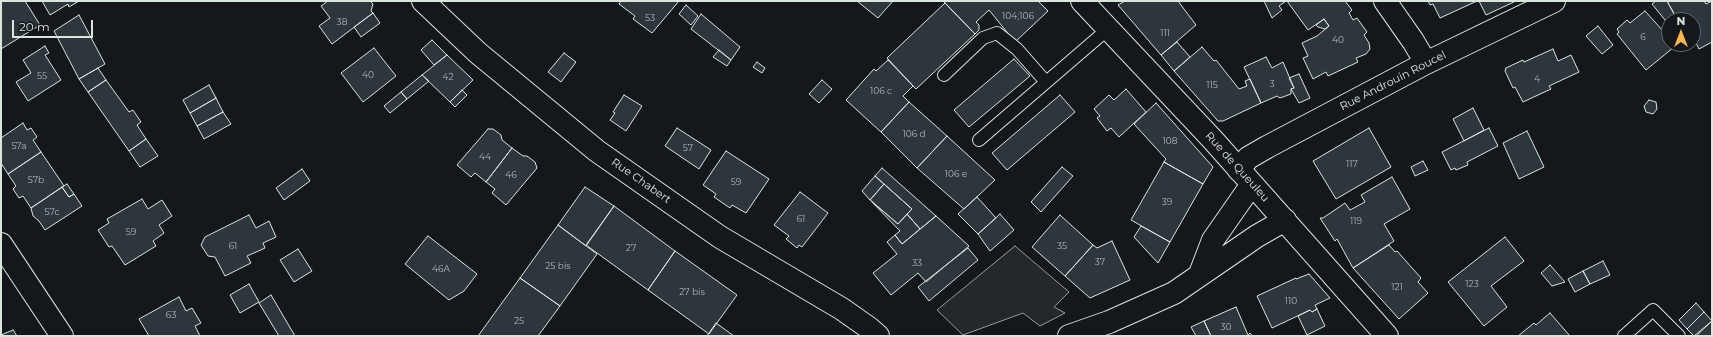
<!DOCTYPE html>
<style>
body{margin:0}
#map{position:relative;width:1713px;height:337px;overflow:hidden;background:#14181c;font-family:Montserrat,sans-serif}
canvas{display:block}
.frame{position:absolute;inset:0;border:2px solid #d8e6dc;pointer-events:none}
.north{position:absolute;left:1661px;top:12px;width:40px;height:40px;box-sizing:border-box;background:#14181c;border:1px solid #626a69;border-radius:50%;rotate:0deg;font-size:11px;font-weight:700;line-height:16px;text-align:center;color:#d8e6dc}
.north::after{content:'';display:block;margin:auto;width:14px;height:18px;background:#ffb74d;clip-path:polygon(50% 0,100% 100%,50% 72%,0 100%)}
.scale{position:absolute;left:12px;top:20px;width:81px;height:18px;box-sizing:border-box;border:2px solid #d8e6dc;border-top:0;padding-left:5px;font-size:12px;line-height:14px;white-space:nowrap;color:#d8e6dc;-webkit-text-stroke:3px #14181c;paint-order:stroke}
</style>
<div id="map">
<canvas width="1713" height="337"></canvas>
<div class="frame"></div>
<div class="north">N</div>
<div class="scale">20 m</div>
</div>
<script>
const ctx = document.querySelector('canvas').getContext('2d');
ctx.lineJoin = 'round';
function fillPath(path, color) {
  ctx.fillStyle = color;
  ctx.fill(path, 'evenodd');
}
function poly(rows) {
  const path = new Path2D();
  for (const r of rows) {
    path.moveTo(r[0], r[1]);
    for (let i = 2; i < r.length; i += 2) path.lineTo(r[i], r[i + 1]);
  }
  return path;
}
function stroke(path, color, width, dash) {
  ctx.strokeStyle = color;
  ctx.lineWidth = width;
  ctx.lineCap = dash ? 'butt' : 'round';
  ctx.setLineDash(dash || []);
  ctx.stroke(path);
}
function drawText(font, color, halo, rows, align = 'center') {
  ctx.font = font + ' Montserrat,sans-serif';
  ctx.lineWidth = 3;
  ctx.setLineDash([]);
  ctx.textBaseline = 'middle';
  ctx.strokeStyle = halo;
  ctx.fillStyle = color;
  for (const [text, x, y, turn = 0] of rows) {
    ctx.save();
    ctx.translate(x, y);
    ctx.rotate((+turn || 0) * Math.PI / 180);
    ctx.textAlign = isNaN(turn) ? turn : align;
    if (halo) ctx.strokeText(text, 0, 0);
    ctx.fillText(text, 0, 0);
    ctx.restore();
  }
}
const parking = poly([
 [1015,246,1069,292,1054,307,1065,313,1040,326,1023,313,963,335,937,310,1015,246]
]);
const building = poly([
 [1,1,25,1,40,25,1,49,1,1],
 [42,1,79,1,69,7,68,4,50,15,42,1],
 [328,1,370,1,373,4,371,11,373,13,332,44,319,26,330,18,321,6,328,1],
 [621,1,679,1,652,33,633,19,635,16,619,4,621,1],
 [857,1,893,1,878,18,857,1],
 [943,1,1038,1,1048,11,1015,42,989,10,976,22,979,25,979,30,975,34,943,1],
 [1125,1,1178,1,1196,25,1161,55,1118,5,1125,1],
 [1264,1,1286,1,1279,6,1282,10,1272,18,1264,1],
 [1287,1,1345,1,1352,10,1349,13,1353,20,1357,18,1367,32,1364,35,1369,43,1370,49,1366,54,1356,58,1358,62,1328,76,1326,72,1313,79,1303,58,1308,56,1302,43,1317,36,1329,26,1324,19,1308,30,1287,1],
 [1428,1,1477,1,1440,18,1433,4,1430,5,1428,1],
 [1479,1,1516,1,1486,15,1479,1],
 [1656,1,1667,1,1677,19,1682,16,1684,20,1669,20,1669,25,1652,4,1656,1],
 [1667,1,1704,1,1706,4,1712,1,1712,42,1699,49,1693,37,1693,20,1684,20,1682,16,1677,19,1667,1],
 [945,3,975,34,916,89,887,58,945,3],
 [686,5,698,16,691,25,679,14,686,5],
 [1645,11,1664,32,1663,33,1669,41,1669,44,1674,47,1646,70,1617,34,1619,32,1617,29,1627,20,1630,23,1645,11],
 [373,13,380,23,361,37,354,27,373,13],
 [701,14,740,47,731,60,691,29,701,14],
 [79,15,105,64,79,79,54,31,79,15],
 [1324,19,1329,26,1325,29,1318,27,1316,25,1324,19],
 [1598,26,1613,45,1602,54,1586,36,1598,26],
 [432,40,447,55,434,65,421,50,432,40],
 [1177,42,1190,57,1174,71,1161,55,1177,42],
 [45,46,49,53,45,55,61,80,28,101,16,82,31,73,23,60,45,46],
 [1202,47,1214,61,1216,60,1239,89,1247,86,1245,81,1250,79,1261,103,1223,121,1218,121,1174,71,1202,47],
 [374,48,396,76,363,102,341,73,374,48],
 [1553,49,1558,61,1571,55,1579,72,1549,86,1551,89,1523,102,1515,87,1513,88,1505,71,1506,68,1523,60,1524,62,1553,49],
 [719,50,731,60,727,66,713,57,719,50],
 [564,53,576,62,561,82,548,72,564,53],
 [447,55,473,80,450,102,422,75,447,55],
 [1266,57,1272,68,1283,62,1294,88,1291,89,1291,94,1280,98,1277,96,1261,103,1244,67,1266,57],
 [1014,59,1030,76,969,127,954,110,1014,59],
 [888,60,913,86,903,96,909,102,881,132,846,100,874,69,876,71,888,60],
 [757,62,765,68,762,73,753,67,757,62],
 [98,68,106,80,88,92,79,79,98,68],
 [1299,74,1310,98,1299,103,1291,89,1294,88,1289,78,1299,74],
 [422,75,429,81,407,99,401,92,422,75],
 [106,80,129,112,133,110,141,122,137,125,146,139,129,151,88,92,106,80],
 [822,80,832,89,819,103,809,94,822,80],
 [209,85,216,98,190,113,183,100,209,85],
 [1126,89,1146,112,1119,137,1111,128,1107,131,1097,118,1100,116,1094,109,1109,95,1114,100,1126,89],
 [462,90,467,95,455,107,450,102,462,90],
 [401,92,407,99,390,113,384,106,401,92],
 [624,95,642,106,626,131,610,120,615,113,613,112,624,95],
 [1060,95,1075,112,1007,170,992,153,1060,95],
 [216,98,223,112,197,126,190,113,216,98],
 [1649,100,1656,102,1657,109,1653,114,1646,112,1644,106,1649,100],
 [909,102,947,136,917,168,881,132,909,102],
 [1156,103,1213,167,1203,184,1164,162,1166,159,1134,124,1156,103],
 [1473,108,1484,130,1464,141,1453,119,1473,108],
 [223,112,231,124,204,139,197,126,223,112],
 [23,123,27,130,31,128,37,137,33,140,41,152,8,174,1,163,1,138,23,123],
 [677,128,711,150,699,169,665,146,677,128],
 [1369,128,1391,167,1336,199,1313,161,1369,128],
 [1489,128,1498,146,1467,162,1468,165,1456,170,1455,168,1451,170,1442,152,1489,128],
 [488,129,493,129,501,135,502,140,512,148,486,182,475,173,471,177,457,165,488,129],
 [1527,131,1544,167,1519,179,1503,143,1527,131],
 [947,136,995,180,964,209,917,168,947,136],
 [146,139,158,156,140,167,129,151,146,139],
 [512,148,523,156,527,156,535,162,537,168,506,205,492,193,495,189,486,182,512,148],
 [726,151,769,179,746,213,732,205,730,208,714,197,716,194,703,185,726,151],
 [41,152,64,186,31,208,23,196,19,198,13,189,16,186,8,174,41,152],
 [1423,161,1428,170,1415,176,1411,167,1423,161],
 [1164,162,1203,184,1170,242,1131,220,1164,162],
 [1062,167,1073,176,1041,212,1031,202,1062,167],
 [882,168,936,216,920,229,907,214,912,209,875,176,882,168],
 [302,169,310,181,284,200,276,188,302,169],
 [875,176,884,184,870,200,862,191,875,176],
 [1392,177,1410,209,1384,224,1394,241,1353,268,1337,239,1335,241,1320,218,1323,218,1345,203,1350,210,1365,202,1361,195,1392,177],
 [67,184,74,194,69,197,62,187,67,184],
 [884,184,912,209,898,224,870,200,884,184],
 [62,187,69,197,74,194,82,206,45,230,39,221,33,216,31,208,62,187],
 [585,187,614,206,586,246,558,225,585,187],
 [800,192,828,213,802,247,799,245,797,248,786,239,789,236,774,225,800,192],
 [977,197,996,218,978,234,958,214,977,197],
 [142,199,148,209,162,200,172,216,159,225,164,233,153,241,156,246,125,265,112,246,109,247,98,230,109,223,107,219,142,199],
 [870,200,898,224,907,214,920,229,902,244,895,235,900,231,870,200],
 [614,206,675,251,648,290,586,245,614,206],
 [1000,214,1014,230,990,251,978,234,1000,214],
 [249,215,256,228,269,221,276,237,263,243,265,248,247,256,251,263,225,276,215,257,208,256,201,245,205,237,249,215],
 [1060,215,1093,245,1065,276,1032,247,1060,215],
 [936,216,969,246,926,282,918,273,891,295,873,273,897,254,887,242,895,235,902,244,936,216],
 [558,225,597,254,560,306,520,278,558,225],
 [1141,226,1170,242,1158,263,1134,237,1141,226],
 [428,236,477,274,464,291,449,300,405,264,428,236],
 [1505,237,1524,261,1491,286,1507,307,1484,326,1448,282,1505,237],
 [1112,241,1130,280,1090,298,1065,276,1093,245,1097,248,1112,241],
 [1389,245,1395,252,1397,251,1421,278,1418,282,1428,293,1399,319,1353,268,1389,245],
 [968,248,978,260,929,301,918,287,968,248],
 [298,249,312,271,294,282,280,260,298,249],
 [675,251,737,295,709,334,648,290,675,251],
 [1603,261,1610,275,1590,284,1583,271,1603,261],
 [1550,265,1564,281,1565,282,1552,286,1541,273,1550,265],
 [1583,271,1590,284,1575,292,1568,279,1583,271],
 [1309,274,1330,298,1315,305,1317,309,1312,312,1310,310,1272,328,1257,296,1296,278,1296,279,1309,274],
 [520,278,560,306,538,336,478,336,520,278],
 [249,284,259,302,240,313,230,295,249,284],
 [271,295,295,336,279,336,259,303,271,295],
 [179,297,186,311,192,308,201,323,195,326,200,336,149,336,139,319,179,297],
 [1696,303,1704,312,1687,329,1679,320,1696,303],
 [1236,307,1248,335,1250,333,1252,336,1211,336,1204,321,1236,307],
 [1317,309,1325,326,1307,335,1298,316,1310,310,1312,312,1317,309],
 [1704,312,1712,321,1694,336,1687,329,1704,312],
 [1550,313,1570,336,1518,336,1534,323,1536,325,1550,313],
 [1204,321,1211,336,1196,336,1191,327,1204,321],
 [1712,321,1712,336,1696,336,1712,321],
 [716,323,734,336,707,336,716,323],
 [13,330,17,336,1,336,1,335,13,330]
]);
const lane = poly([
 [944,75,983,38,997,33,1017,49,1046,82],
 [979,140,1108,29],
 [1624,336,1653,310,1679,336]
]);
const street = poly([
 [423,1,478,53,597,151,720,237,842,309,869,328,878,336],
 [1385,1,1413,41,1426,63],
 [1239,170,1248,158,1267,147,1426,63,1554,1]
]);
const secondary = poly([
 [1082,1,1213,140,1387,336],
 [1,244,62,336],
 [1200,274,1213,240,1252,184],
 [1069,336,1109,322,1174,293,1257,236,1285,220]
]);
const numberNames = [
 ["104;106",1018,16],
 ["53",650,18],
 ["38",342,22],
 ["111",1165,33],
 ["6",1643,37],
 ["40",1338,40],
 ["40",368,75],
 ["55",42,76],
 ["42",448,77],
 ["4",1537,79],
 ["3",1272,84],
 ["115",1212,85],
 ["106 c",881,91],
 ["106 d",914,134],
 ["108",1170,141],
 ["57a",19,146],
 ["57",688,148],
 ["44",485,157],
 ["117",1352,164],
 ["106 e",956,174],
 ["46",511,175],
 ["57b",36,180],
 ["59",736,182],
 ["39",1167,202],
 ["57c",52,212],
 ["61",801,219],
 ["119",1356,221],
 ["59",131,232],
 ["61",233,246],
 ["35",1062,246],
 ["27",631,248],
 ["37",1100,262],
 ["33",917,263],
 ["25 bis",558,266],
 ["46A",441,269],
 ["123",1472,284],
 ["121",1397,287],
 ["27 bis",692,292],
 ["110",1291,301],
 ["63",171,315],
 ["25",519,321],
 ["30",1226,327]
];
const streetNames = [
 ["Rue Androuin Roucel",1393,81,-27],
 ["Rue de Queuleu",1237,167,48],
 ["Rue Chabert",641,181,35]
];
fillPath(parking, '#24282b');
stroke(parking, '#939e99', 1);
fillPath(building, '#2c363c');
stroke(building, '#d8e6dc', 1);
stroke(lane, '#d8e6dc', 14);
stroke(street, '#d8e6dc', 24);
stroke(secondary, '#d8e6dc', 24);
stroke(lane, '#14181c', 12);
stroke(street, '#14181c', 22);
stroke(secondary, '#14181c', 22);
drawText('9px', '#adbab4', null, numberNames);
drawText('11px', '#d8e6dc', '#14181c', streetNames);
</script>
